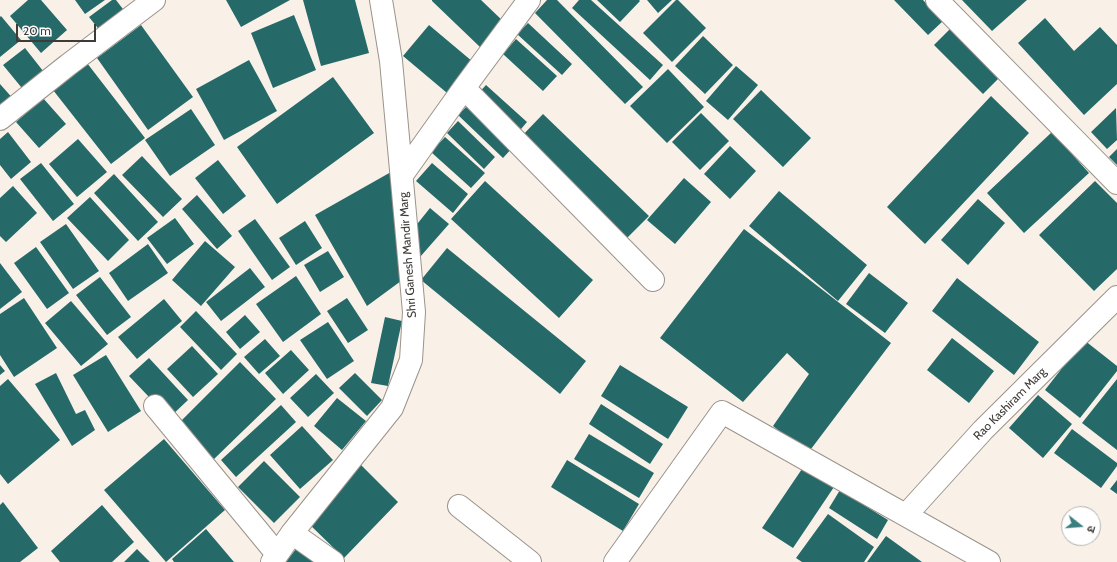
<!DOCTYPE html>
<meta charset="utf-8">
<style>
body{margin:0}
#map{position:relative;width:1117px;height:562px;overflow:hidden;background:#f9f1e8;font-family:Cabin,"Noto Sans Devanagari",sans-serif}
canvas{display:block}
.north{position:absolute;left:1061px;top:506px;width:40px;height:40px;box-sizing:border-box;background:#fff;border:1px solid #b2b1af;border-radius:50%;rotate:107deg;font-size:11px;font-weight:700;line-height:16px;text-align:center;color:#3e3b38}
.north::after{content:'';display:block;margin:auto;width:14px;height:18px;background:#37807e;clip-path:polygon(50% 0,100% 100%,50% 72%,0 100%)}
.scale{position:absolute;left:16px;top:24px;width:80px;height:18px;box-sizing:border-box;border:2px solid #3e3b38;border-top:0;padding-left:5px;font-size:12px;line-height:14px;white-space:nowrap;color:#3e3b38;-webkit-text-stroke:3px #fff;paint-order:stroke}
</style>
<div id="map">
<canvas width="1117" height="562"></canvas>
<div class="north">उ</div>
<div class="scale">20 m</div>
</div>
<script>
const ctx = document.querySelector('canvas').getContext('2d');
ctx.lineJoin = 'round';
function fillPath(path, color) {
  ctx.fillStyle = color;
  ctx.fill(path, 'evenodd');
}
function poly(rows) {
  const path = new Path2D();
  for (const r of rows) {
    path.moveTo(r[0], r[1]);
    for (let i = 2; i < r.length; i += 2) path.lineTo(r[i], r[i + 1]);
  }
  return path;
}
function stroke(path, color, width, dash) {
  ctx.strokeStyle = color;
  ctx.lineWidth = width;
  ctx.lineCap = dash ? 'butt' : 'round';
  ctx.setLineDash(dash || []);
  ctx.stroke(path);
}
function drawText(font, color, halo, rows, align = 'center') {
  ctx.font = font + ' Cabin,sans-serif';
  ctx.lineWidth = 4;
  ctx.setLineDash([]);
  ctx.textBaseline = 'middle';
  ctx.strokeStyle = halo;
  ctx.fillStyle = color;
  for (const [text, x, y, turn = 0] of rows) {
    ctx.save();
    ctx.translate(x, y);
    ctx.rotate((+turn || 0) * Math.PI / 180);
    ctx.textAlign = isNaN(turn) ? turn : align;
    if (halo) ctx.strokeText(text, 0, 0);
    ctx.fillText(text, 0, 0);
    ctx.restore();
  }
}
const building = poly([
 [28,0,41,0,67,30,41,53,10,16],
 [75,0,105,0,85,14],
 [112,0,116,0,126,13,101,32,89,17],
 [226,0,290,0,241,27],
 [303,0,355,0,369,53,321,66],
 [432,0,481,0,504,22,480,47,432,1],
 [547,0,557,0,643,87,625,104,535,13],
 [579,0,591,0,663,65,650,80,572,8],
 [597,0,639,0,640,1,620,22],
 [647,0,672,0,658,13],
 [676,0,678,0,706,28,672,62,643,33],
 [894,0,923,0,943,21,928,35],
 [962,0,1027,0,992,31],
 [294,15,316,70,273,88,251,33],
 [1,16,21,40,0,57,0,17],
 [1045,18,1074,51,1100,27,1117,45,1117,84,1084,115,1018,43],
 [528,23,572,64,562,75,517,34],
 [141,25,193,97,148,130,97,58],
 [429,25,479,67,453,98,403,56],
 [951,28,1000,77,983,94,934,45],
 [703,36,733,65,705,94,675,66],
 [516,39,557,76,543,91,503,54],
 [25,48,47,76,26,93,3,65],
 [249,60,277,111,224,140,196,89],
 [87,63,145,138,111,164,53,90],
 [736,66,758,85,728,120,706,101],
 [668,69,704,107,667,143,630,106],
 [333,77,374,133,277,204,237,147],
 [0,84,16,102,0,116],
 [486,85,527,122,516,135,475,97],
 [761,90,811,138,783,167,733,119],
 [991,96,1029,133,925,244,887,207],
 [43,98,66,124,39,148,16,122],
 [469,104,513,147,503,158,458,115],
 [1116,108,1117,140,1107,149,1091,132],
 [191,109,215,145,170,176,145,140],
 [701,113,729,141,700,170,672,142],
 [543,114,649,216,624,241,519,139],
 [458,121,495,157,484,169,447,133],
 [8,132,31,162,11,179,0,165,0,139],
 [1052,132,1089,173,1024,233,987,193],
 [445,137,485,173,471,188,431,152],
 [78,139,107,172,77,197,49,164],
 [730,146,756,171,730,199,704,174],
 [1117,149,1117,165,1109,157],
 [142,156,182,199,163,217,122,175],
 [218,160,246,196,223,214,195,178],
 [41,163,74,204,53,221,20,179],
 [432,163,468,194,453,213,416,181],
 [391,172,401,281,367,306,315,215],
 [114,174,158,222,138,241,94,193],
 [684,178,711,202,675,244,647,220],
 [485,181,593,280,559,318,451,219],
 [1095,181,1117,203,1117,269,1094,291,1039,235],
 [13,186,37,213,6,242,0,236,0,198],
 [779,191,867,265,838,301,749,226],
 [197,195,232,236,217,249,182,209],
 [90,197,129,240,108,261,67,218],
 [978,199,1005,223,968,265,941,240],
 [430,208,449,224,420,257,410,233],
 [175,218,194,244,167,264,147,238],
 [255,219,290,267,272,280,238,231],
 [305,221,322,248,296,265,279,238],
 [66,224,99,271,73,289,40,242],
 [744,229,891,343,808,453,773,426,809,374,787,353,743,402,660,338],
 [205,241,235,267,201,306,172,280],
 [148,244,168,273,128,301,109,273],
 [36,247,69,293,47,309,14,263],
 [447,248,586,361,560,394,421,280],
 [328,251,344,277,320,292,304,265],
 [0,263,22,292,0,309],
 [250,268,265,287,221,321,206,302],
 [869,273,908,303,885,333,846,304],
 [296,276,321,314,283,342,256,304],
 [100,277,131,317,107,335,76,295],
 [957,278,1039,342,1014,375,932,311],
 [24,298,57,348,14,377,0,355,0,314],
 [347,298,368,330,348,343,327,311],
 [164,299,182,321,137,359,118,337],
 [71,301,108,344,81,366,45,323],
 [196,311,237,354,221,370,180,327],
 [245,315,260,332,240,349,226,332],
 [385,317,402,321,388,386,371,383],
 [328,322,354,361,327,379,300,340],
 [952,338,994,371,969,403,927,370],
 [265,339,280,356,259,374,244,357],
 [1084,340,1117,366,1117,371,1080,418,1045,390],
 [192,346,218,374,193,397,167,369],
 [291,350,309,370,283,394,265,373],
 [106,355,141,411,108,432,73,375],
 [149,358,188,400,169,418,129,376],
 [240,362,276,399,214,459,179,423],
 [0,365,5,371,0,375],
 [620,365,688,407,668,439,601,396],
 [56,373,76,414,85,410,95,430,72,446,35,384],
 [355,373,382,400,367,416,339,388],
 [316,374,334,393,308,417,290,398],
 [8,379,60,440,8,484,0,474,0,386],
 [1117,379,1117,450,1082,423],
 [1038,395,1072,424,1043,458,1009,428],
 [337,398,366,421,342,450,314,426],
 [601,404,663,444,650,464,589,424],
 [281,405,296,422,236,477,221,460],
 [302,426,333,460,300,489,270,455],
 [1072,429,1117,463,1117,466,1101,488,1054,453],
 [589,434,654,473,639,498,574,459],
 [164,439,225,510,166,562,104,490],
 [567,460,639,504,623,531,551,487],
 [264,461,300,497,274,523,238,487],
 [359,463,398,502,344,558,305,520],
 [804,466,834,487,793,548,762,528],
 [1117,480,1117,494,1110,489],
 [840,490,888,520,877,539,829,508],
 [3,502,38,548,20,562,0,562,0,505],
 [102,505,134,542,112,562,60,562,51,551],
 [828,514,874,547,864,562,802,562,796,558],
 [206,529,234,562,174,562,172,559],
 [886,536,922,562,867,562],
 [137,549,150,562,124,562],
 [296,549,314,562,286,562]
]);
const minor = poly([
 [937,0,1117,183],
 [464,88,653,280],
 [0,119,68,65,154,0],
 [402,175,464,88,529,0],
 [155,406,277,554],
 [459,506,530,562],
 [906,515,983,430,1117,297],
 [292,533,333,562],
 [272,562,292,533,392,408,411,360,414,312,391,61,381,0],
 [615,562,722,412,989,562]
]);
const streetNames = [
 ["Shri Ganesh Mandir Marg",408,255,-94],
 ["Rao Kashiram Marg",1010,404,-45]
];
fillPath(building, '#256a69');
stroke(minor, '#9a938b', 24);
stroke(minor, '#fff', 22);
drawText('12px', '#3e3b38', '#fff', streetNames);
</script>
